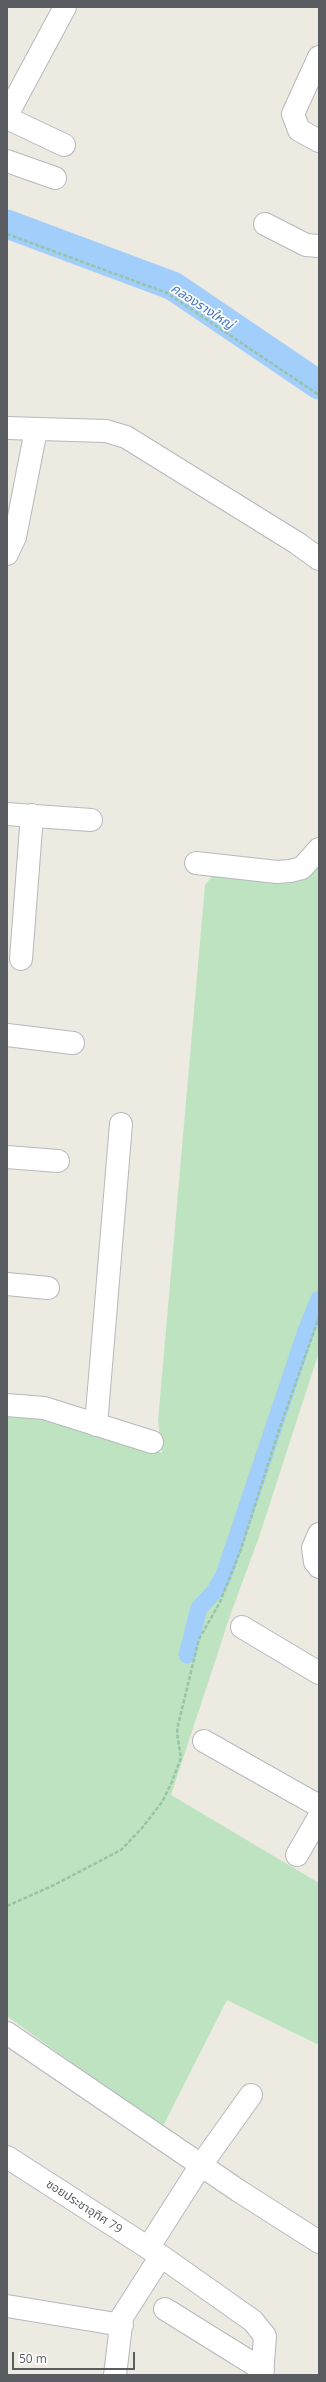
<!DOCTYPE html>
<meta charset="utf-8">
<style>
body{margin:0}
#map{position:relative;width:326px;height:2382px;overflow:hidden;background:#eceae1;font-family:"Open Sans",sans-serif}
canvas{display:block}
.frame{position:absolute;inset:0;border:8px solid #595c61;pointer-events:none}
.scale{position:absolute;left:12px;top:2352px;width:123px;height:18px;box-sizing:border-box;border:2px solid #595c61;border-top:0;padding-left:5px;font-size:12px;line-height:14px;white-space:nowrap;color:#595c61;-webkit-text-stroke:3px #fff;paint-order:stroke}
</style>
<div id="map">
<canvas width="326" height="2382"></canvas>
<div class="frame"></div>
<div class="scale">50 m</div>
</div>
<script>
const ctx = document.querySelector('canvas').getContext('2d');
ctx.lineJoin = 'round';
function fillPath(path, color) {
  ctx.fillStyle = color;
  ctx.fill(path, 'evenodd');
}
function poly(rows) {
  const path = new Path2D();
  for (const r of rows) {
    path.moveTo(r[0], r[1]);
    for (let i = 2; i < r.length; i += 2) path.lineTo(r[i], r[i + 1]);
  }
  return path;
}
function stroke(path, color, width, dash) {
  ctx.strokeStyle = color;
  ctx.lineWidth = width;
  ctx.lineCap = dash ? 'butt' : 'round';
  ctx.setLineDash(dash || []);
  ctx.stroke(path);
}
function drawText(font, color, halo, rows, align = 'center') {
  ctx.font = font + ' "Open Sans","Noto Sans Thai",sans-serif';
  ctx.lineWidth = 3.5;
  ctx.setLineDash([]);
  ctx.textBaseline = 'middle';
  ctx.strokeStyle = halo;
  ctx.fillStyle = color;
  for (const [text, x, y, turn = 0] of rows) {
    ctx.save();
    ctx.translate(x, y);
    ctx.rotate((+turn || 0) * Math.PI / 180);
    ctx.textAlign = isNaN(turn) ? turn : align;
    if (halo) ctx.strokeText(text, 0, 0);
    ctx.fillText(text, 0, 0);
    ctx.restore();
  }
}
const green = poly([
 [319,860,319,1352,259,1537,231,1613,171,1795,319,1883,319,2045,227,2000,162,2128,7,2016,7,1413,38,1416,162,1453,158,1421,205,885,215,873]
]);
const canal = poly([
 [187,1655,199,1608,215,1591,224,1575,306,1331,319,1299]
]);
const river = poly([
 [7,224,173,286,319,385]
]);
const path = poly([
 [7,234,167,293,319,395],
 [7,1906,54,1885,121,1850,142,1828,162,1802,171,1784,181,1758,177,1733,178,1725,199,1639,220,1602,241,1549,279,1430,319,1317]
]);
const minor = poly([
 [319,57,293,114,299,130,319,141],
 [7,115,65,7],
 [7,118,64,145],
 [7,161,55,178],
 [265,224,306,245,319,246],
 [7,428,106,431,126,437,297,543,319,559],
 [7,554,15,537,36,430],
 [7,814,91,820],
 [196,863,277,872,290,871,302,868,319,849],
 [21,959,32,815],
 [7,1035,73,1043],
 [7,1157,58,1161],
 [7,1284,48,1288],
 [7,1405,44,1408,152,1442],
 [96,1425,121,1124],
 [319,1534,313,1548,315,1562,319,1567],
 [242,1627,319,1673],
 [204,1741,319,1806],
 [297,1855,319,1817],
 [7,2033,239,2191,319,2242],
 [7,2157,161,2256,253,2321,265,2336,262,2375],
 [148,2248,201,2165,251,2095],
 [7,2306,122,2325],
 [165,2309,263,2370],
 [115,2375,122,2317,161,2256]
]);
const streetNames = [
 ["ซอยประชาอุทิศ 79",84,2207,33]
];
const waterNames = [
 ["คลองรางใหญ่",202,307,33]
];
fillPath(green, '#bee3c0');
stroke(canal, '#a1cefb', 17);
stroke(river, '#a1cefb', 29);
stroke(minor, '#b6b8bd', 24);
stroke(path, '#97c3a7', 2.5, [4, 2]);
stroke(minor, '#fff', 22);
drawText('12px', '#595c61', '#fff', streetNames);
drawText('italic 13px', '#4577bd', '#fff', waterNames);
</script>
